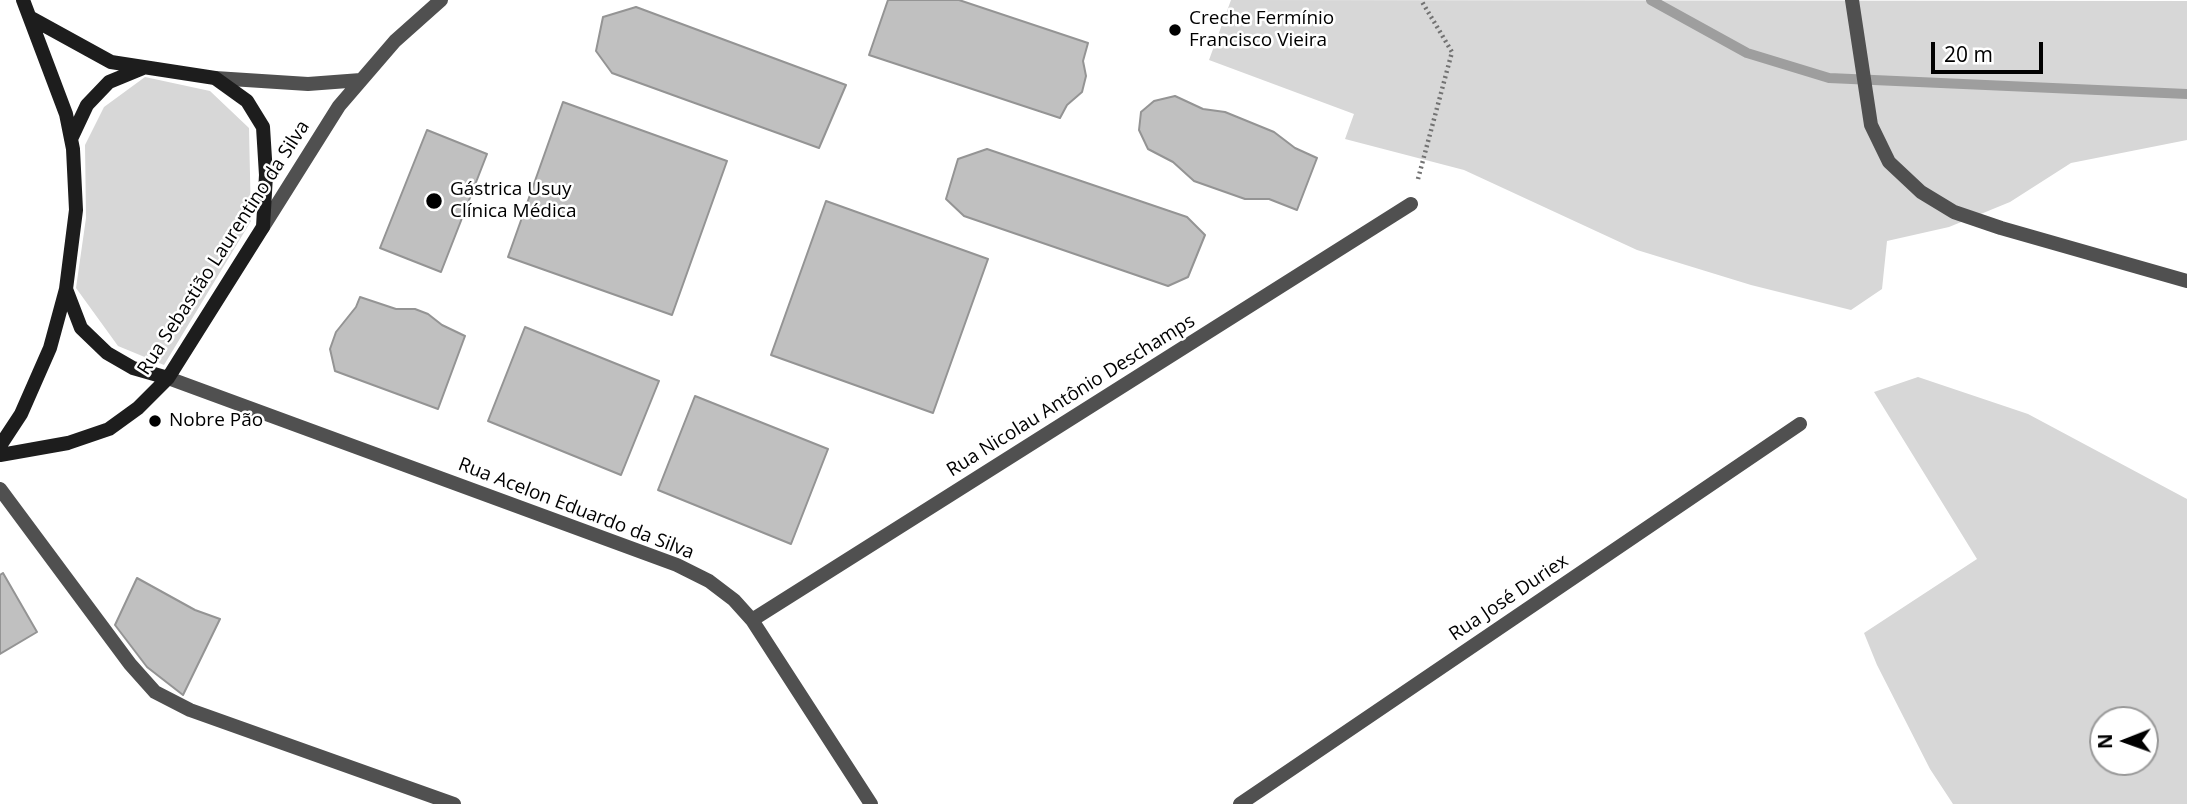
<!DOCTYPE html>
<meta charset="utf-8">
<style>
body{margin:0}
#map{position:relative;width:2187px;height:804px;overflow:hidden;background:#fff;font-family:"Open Sans",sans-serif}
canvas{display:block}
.north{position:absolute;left:2089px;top:706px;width:70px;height:70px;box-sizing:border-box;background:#fff;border:2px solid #999;border-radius:50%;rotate:269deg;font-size:19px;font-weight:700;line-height:28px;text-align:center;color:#000}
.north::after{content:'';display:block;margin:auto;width:24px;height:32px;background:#000;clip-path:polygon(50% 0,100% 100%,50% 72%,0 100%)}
.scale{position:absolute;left:1931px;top:42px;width:112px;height:32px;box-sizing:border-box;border:4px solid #000;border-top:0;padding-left:9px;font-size:21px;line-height:24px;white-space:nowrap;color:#000;-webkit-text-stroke:5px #fff;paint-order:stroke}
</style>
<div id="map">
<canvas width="2187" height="804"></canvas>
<div class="north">N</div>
<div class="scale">20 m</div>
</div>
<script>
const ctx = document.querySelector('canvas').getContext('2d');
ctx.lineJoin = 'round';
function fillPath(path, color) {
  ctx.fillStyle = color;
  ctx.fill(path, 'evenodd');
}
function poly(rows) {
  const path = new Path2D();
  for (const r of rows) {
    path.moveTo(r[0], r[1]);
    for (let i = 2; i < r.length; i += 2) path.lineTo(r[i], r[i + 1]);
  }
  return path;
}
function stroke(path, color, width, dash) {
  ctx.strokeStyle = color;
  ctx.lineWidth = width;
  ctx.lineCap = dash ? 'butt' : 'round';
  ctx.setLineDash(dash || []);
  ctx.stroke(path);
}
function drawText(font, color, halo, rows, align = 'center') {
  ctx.font = font + ' "Open Sans",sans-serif';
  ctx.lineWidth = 5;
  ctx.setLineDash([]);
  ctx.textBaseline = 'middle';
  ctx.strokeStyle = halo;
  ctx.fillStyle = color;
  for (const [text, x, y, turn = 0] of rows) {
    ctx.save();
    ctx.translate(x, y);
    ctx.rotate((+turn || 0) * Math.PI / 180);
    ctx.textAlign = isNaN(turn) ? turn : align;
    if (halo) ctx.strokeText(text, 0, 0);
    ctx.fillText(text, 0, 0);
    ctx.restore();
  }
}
const green = poly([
 [1231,0,2187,1,2187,140,2071,163,2010,202,1949,227,1887,241,1882,289,1851,310,1751,285,1637,250,1464,170,1345,139,1354,114,1209,60],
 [145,77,210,91,249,128,251,221,164,365,118,346,76,288,86,218,85,145,104,107],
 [1918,377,2028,414,2187,499,2187,804,1953,804,1930,769,1877,665,1864,633,1977,559,1874,392],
 [2103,720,2145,720,2145,762,2103,762]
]);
const stream = poly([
 [1651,0,1747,53,1829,78,2187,94]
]);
const building = poly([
 [888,0,959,0,1088,43,1083,61,1086,76,1082,92,1067,105,1060,118,869,55,888,0],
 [636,7,846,85,819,148,612,73,596,51,603,17,636,7],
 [1175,96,1203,109,1225,112,1274,132,1295,148,1317,158,1297,210,1269,199,1245,199,1194,181,1173,162,1148,149,1139,130,1141,112,1154,101,1175,96],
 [563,102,727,161,672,315,508,257,563,102],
 [427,130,487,154,441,272,380,248,427,130],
 [987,149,1187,217,1205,235,1188,277,1168,286,964,216,946,199,958,159,987,149],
 [826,201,988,259,933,413,771,355,826,201],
 [360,297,396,309,415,309,428,314,442,325,465,336,438,409,335,371,330,349,336,332,356,307,360,297],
 [525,327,659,381,621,475,488,421,525,327],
 [695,396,828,449,791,544,658,490,695,396],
 [3,573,37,632,0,654,0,575,3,573],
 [137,578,195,610,220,619,183,695,147,667,115,625,137,578]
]);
const path = poly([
 [1418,179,1452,52,1421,0]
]);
const lane = poly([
 [0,489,130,664,155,692,190,710,454,804]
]);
const street = poly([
 [1852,0,1871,125,1889,162,1921,192,1954,212,2001,228,2187,281],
 [215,78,308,84,361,80],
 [263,227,339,106,395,41,441,0],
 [168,378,677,565,709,581,734,600,752,620,871,804],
 [752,620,1411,204],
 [1240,804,1800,424]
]);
const secondary = poly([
 [71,139,87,105,109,82,143,68],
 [66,289,81,328,107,353,133,368,168,378],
 [0,446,21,414,50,348,66,289,76,210,73,149,66,114,23,0],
 [0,455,68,443,109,429,138,408,168,378,263,227,266,175,263,127,247,101,215,78,111,62,31,18]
]);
const markers = [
 [1175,30,7,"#000"],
 [434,201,9,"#000"],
 [155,421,7,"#000"]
];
const poiNames = [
 ["Creche Fermínio",1189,19],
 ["Francisco Vieira",1189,41],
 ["Gástrica Usuy",450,190],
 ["Clínica Médica",450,212],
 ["Nobre Pão",169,421]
];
const streetNames = [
 ["Rua Sebastião Laurentino da Silva",224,248,-57],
 ["Rua Nicolau Antônio Deschamps",1071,396,-32],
 ["Rua Acelon Eduardo da Silva",576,509,21],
 ["Rua José Duriex",1509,598,-34]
];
fillPath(green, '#d7d7d7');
stroke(stream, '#9e9e9e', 10);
fillPath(building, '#c0c0c0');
stroke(building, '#949494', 2);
stroke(path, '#727272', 4.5, [2, 3.5]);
stroke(lane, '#505050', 14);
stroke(street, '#505050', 14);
stroke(secondary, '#1d1d1d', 14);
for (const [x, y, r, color] of markers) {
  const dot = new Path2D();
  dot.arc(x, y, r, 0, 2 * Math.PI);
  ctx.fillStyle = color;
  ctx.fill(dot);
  stroke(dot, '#fff', 2.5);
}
drawText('19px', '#000', '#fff', poiNames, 'left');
drawText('19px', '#000', '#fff', streetNames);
</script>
